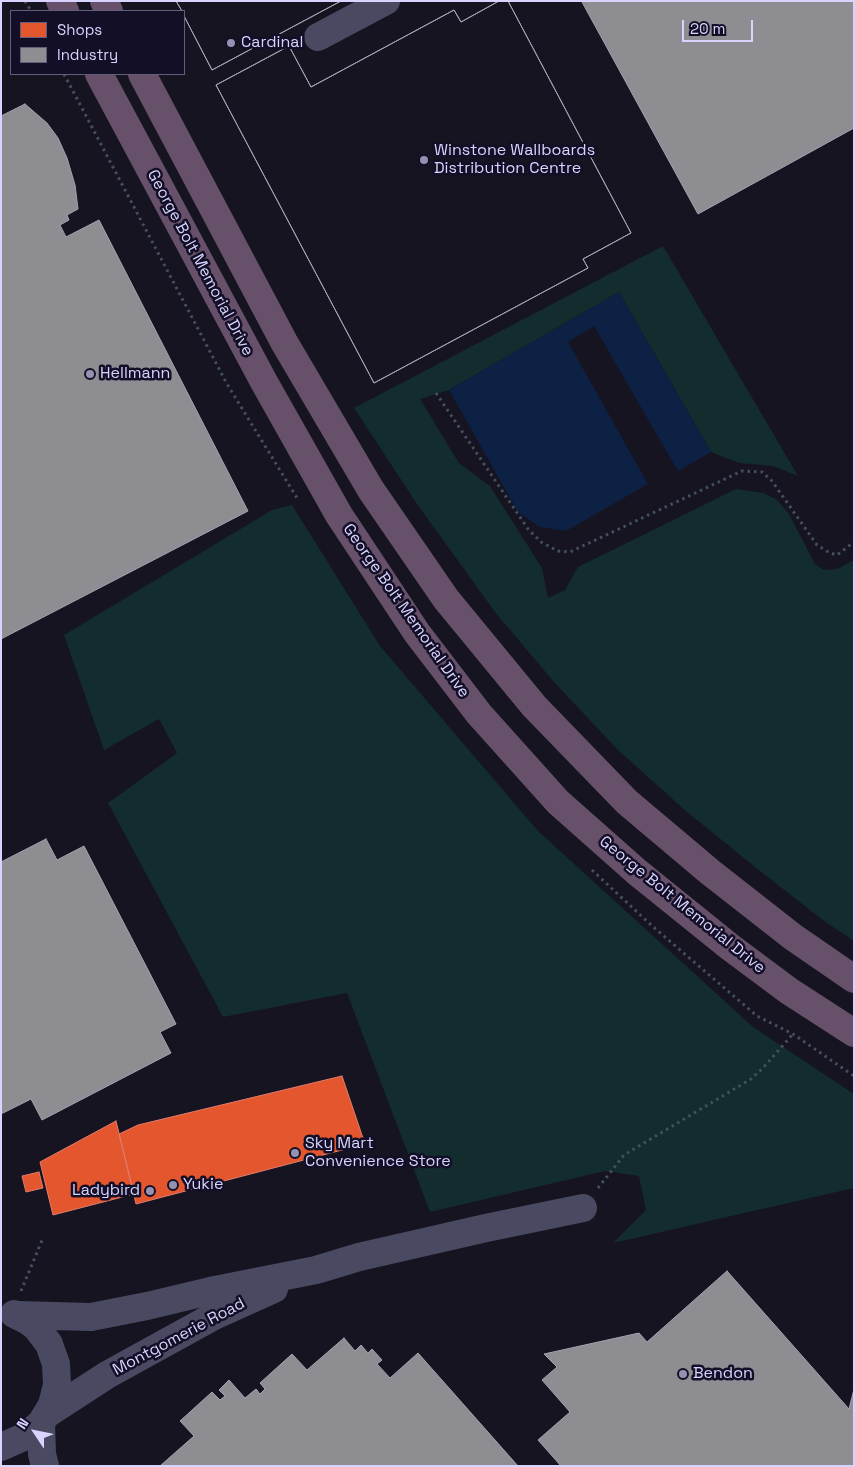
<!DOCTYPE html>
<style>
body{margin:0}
#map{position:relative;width:855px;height:1467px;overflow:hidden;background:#161421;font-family:"Space Grotesk",sans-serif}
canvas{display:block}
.frame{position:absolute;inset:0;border:2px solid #d9d4ff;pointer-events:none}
.legend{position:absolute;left:10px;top:10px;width:175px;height:65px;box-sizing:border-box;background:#130f26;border:1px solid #625e7d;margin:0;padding:6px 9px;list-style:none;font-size:15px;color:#d9d4ff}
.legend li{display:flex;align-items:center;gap:10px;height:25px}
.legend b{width:25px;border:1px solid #625e7d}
.north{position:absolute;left:10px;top:1407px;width:50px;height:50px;-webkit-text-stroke:4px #130f26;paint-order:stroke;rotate:304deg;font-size:14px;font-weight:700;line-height:20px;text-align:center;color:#d9d4ff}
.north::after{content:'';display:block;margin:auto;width:18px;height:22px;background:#d9d4ff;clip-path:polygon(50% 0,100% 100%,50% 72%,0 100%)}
.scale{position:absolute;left:682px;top:20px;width:71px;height:22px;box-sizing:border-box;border:2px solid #d9d4ff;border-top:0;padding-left:6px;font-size:15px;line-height:18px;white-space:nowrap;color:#d9d4ff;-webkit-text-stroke:4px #130f26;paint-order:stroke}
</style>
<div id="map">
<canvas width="855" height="1467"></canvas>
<div class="frame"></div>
<ul class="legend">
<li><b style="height:14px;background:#e4572e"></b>Shops</li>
<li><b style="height:14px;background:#8d8d92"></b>Industry</li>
</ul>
<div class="north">N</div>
<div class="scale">20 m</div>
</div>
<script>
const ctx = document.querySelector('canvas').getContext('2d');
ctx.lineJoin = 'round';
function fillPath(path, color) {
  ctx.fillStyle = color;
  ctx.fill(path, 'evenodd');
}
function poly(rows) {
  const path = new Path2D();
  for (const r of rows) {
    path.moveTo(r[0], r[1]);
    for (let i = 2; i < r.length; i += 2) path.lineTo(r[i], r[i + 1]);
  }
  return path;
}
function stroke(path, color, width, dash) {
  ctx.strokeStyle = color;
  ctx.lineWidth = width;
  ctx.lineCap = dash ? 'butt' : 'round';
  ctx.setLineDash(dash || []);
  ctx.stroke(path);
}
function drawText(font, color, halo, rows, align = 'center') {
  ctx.font = font + ' "Space Grotesk",sans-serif';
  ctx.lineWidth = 5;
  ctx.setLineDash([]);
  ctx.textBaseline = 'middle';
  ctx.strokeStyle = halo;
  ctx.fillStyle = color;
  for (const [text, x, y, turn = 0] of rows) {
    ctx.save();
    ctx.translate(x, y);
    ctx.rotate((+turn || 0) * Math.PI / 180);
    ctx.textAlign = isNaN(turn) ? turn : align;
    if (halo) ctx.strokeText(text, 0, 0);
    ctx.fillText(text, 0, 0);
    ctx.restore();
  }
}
const green = poly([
 [663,246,798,476,773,466,739,463,711,452,619,292,449,390,420,399,459,463,490,486,542,568,548,598,565,590,578,567,736,489,764,493,777,500,789,514,815,564,824,570,837,569,854,560,854,941,824,921,760,871,687,812,618,750,553,681,495,612,417,504,354,408],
 [292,505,380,646,538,831,753,1027,854,1094,854,1188,613,1243,646,1210,639,1176,605,1171,430,1212,347,993,223,1017,108,803,177,753,159,719,104,750,64,635,272,510]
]);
const water = poly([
 [619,292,711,452,678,471,594,326,568,342,648,484,566,531,540,527,518,512,449,390]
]);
const shops = poly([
 [342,1076,365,1144,136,1204,119,1134,138,1125,342,1076],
 [116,1121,134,1194,53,1215,40,1162,116,1121],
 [39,1172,43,1188,26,1192,22,1176,39,1172]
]);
const industry = poly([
 [176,1,341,1,212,70,184,16,184,11,182,11,176,1],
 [176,1,341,1,212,70,184,16,184,11,182,11,176,1],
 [499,1,508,1,631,233,583,259,588,268,374,383,216,85,289,46,311,87,454,10,461,22,499,1],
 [499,1,508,1,631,233,583,259,588,268,374,383,216,85,289,46,311,87,454,10,461,22,499,1],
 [584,1,854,1,854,128,698,214,582,2,584,1],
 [25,104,47,123,58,138,67,158,75,185,78,209,67,215,69,220,60,225,66,237,99,220,248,511,1,639,1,116,25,104],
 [46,839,57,860,84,846,176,1024,160,1032,171,1053,42,1120,31,1099,1,1114,1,862,46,839],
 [727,1271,849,1409,854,1389,854,1466,561,1466,538,1440,570,1412,542,1380,557,1367,544,1354,639,1333,647,1342,727,1271],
 [344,1338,355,1351,361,1345,368,1353,372,1349,382,1360,377,1364,390,1378,418,1353,518,1466,160,1466,194,1436,180,1421,212,1392,220,1400,225,1396,219,1390,229,1380,245,1398,256,1389,260,1394,265,1389,260,1383,292,1354,307,1370,344,1338]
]);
const path = poly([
 [25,1,31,11],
 [64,74,227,384,297,498],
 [436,393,528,529,541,542,558,551,570,552,742,471,762,472,772,481,817,545,830,553,837,555,854,542],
 [592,870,651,925,757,1016,793,1034,854,1076],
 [598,1188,624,1155,751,1079,763,1068,793,1034],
 [21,1291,43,1238]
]);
const minor = poly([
 [318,37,386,1],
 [19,1315,91,1317,147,1306,210,1291,316,1270,359,1257,486,1228,583,1208],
 [47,1414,107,1375,214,1316,274,1289],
 [41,1423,42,1454,45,1466],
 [1,1447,26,1436,41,1423,52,1405,57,1385,56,1364,49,1344,36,1327,28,1321,14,1314]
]);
const highway = poly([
 [60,1,65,11],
 [104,1,109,11],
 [99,74,264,382,339,515,417,633,479,714,558,802,637,872,730,947,789,991,854,1033],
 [142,74,284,342,371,490,446,599,534,706,627,802,710,872,793,937,854,979]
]);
const markers = [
 [231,43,5,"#9591b1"],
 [424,160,5,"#9591b1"],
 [90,374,5,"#9591b1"],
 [295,1153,5,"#9591b1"],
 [173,1185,5,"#9591b1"],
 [150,1191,5,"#9591b1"],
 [683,1374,5,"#9591b1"]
];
const poiNames = [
 ["Cardinal",241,43],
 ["Winstone Wallboards",434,151],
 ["Distribution Centre",434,169],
 ["Hellmann",100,374],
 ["Sky Mart",305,1144],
 ["Convenience Store",305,1162],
 ["Yukie",183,1185],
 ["Ladybird",140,1191,"right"],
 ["Bendon",693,1374]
];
const streetNames = [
 ["George Bolt Memorial Drive",200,263,62],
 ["George Bolt Memorial Drive",406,611,55],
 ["George Bolt Memorial Drive",682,905,39],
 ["Montgomerie Road",179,1337,-28]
];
fillPath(green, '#132c2d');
fillPath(water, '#0d2144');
fillPath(shops, '#e4572e');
stroke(shops, '#e17c6d', 1);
fillPath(industry, '#8d8d92');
stroke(industry, '#a4a2b3', 1);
stroke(path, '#44505f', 3, [2.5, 4]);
stroke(minor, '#4a4962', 28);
stroke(highway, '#67516a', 28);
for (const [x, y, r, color] of markers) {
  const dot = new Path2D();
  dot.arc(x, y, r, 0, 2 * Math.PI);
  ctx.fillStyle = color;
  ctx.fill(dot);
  stroke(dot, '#130f26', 2);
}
drawText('16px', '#d9d4ff', '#130f26', poiNames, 'left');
drawText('16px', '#d9d4ff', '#130f26', streetNames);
</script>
